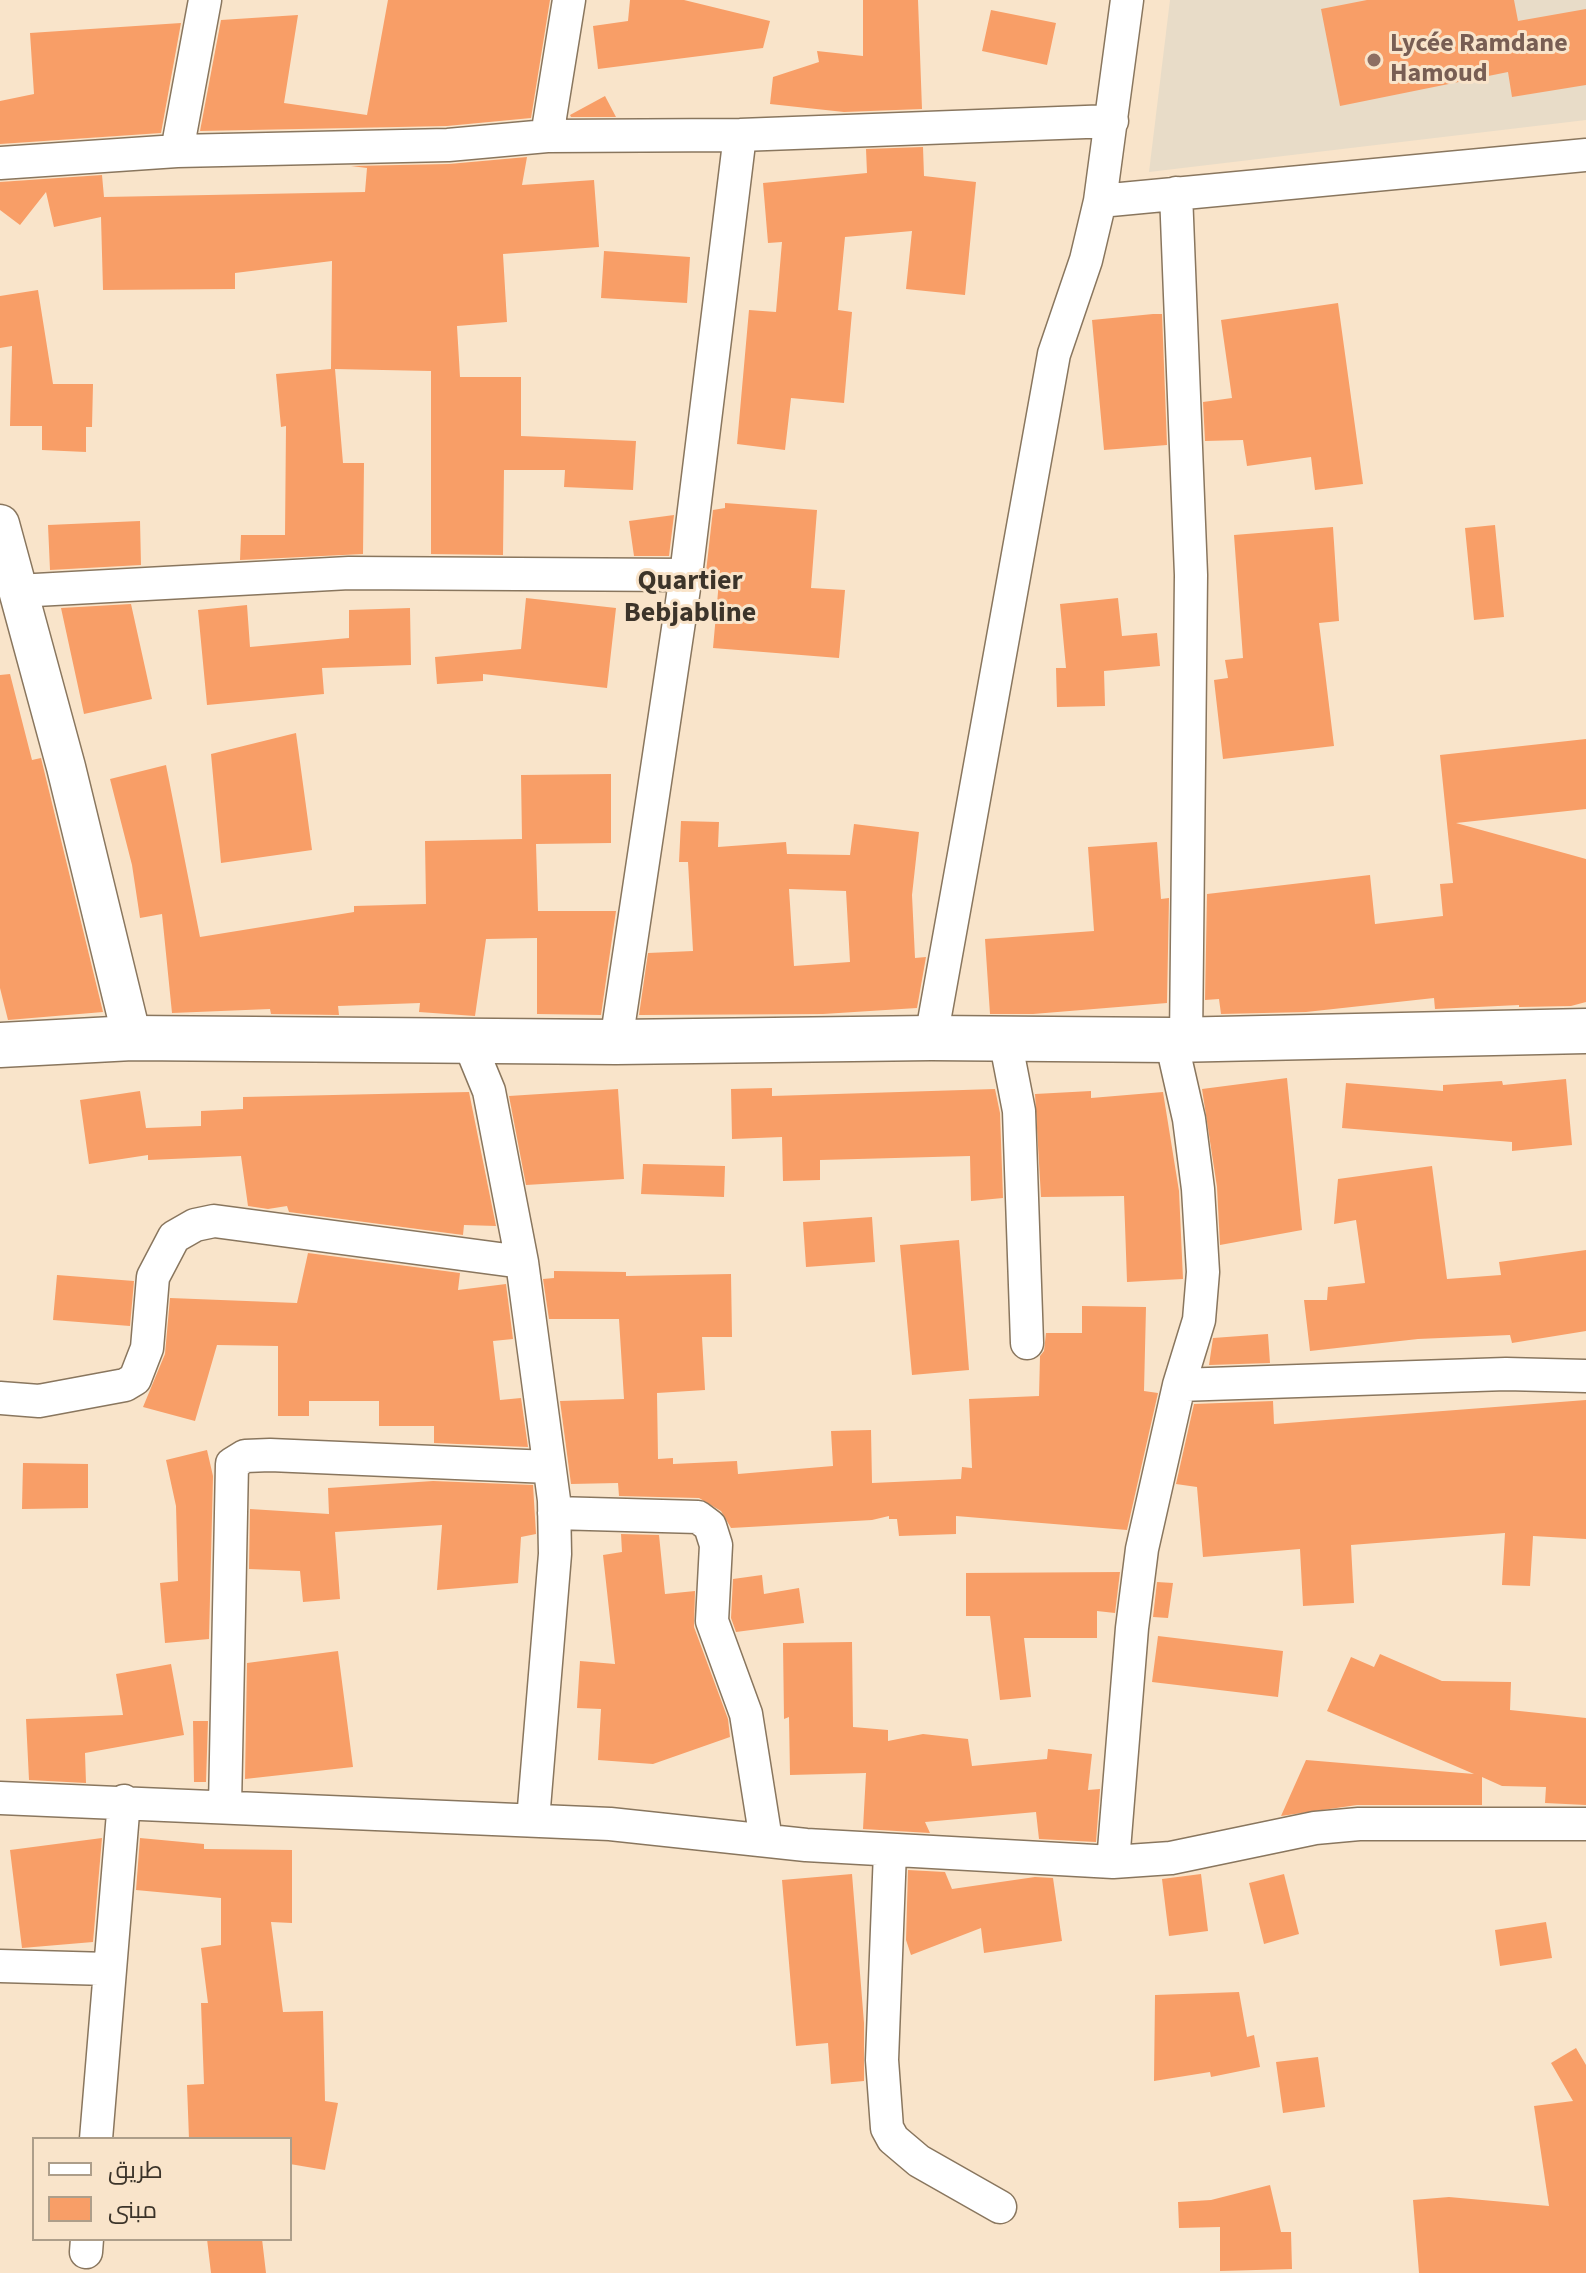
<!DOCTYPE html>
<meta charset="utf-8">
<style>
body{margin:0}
#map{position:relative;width:1586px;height:2273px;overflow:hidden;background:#f9e4ca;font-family:"Source Sans 3",Cairo,sans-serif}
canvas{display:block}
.legend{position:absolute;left:32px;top:2137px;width:260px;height:104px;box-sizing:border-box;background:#f9e4ca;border:2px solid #ad9e8a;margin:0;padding:10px 14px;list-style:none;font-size:24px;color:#3c342a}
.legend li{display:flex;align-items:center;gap:16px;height:40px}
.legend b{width:40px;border:2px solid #ad9e8a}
</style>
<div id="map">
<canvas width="1586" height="2273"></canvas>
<ul class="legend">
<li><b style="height:10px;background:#fff"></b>طريق</li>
<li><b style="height:22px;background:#f89e67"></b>مبنى</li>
</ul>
</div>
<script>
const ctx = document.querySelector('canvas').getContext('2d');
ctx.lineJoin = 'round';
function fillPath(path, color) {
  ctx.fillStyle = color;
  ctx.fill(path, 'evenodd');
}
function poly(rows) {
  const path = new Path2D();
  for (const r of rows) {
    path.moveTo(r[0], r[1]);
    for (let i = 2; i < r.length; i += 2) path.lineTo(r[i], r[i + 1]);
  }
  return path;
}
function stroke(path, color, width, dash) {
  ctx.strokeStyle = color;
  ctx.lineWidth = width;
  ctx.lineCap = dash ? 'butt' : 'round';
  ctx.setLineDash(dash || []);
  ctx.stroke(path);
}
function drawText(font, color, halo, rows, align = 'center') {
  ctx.font = font + ' "Source Sans 3",sans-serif';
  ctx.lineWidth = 6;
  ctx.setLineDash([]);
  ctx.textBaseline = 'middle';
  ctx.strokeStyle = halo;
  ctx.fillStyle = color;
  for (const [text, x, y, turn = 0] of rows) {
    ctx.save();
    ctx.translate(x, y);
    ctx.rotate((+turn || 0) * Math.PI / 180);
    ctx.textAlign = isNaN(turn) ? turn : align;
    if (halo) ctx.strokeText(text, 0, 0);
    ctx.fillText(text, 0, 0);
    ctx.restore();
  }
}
const education = poly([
 [1170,0,1586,0,1586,120,1149,172]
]);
const building = poly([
 [388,0,550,0,531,118,447,126,200,131,221,20,298,15,284,103,367,115],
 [630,0,684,0,770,21,763,48,598,69,593,26,628,21],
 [863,0,918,0,922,109,844,112,770,104,773,77,819,62,817,51,863,56],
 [1367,0,1514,0,1518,21,1586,9,1586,85,1512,97,1508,72,1340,106,1321,9],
 [991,10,1056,23,1047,65,982,51],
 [181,23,161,133,0,144,0,101,34,94,30,33],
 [605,96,616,117,571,117,570,115],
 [923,147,924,176,976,182,965,295,906,289,912,231,845,237,838,310,852,312,844,403,791,398,785,450,737,444,749,310,776,312,782,242,768,243,763,183,867,173,866,149],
 [527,157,522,185,594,180,599,247,503,254,507,322,457,326,460,377,521,377,521,436,636,441,633,490,564,487,565,470,504,470,503,555,431,554,431,371,335,369,343,463,364,463,363,554,240,560,241,535,285,535,286,426,281,427,276,374,331,369,332,261,235,273,235,289,103,290,101,217,54,227,46,192,20,225,0,210,0,182,102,175,104,197,365,192,367,168,351,166,449,164],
 [604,251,690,257,687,303,601,298],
 [38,290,53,384,93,384,92,427,86,427,86,452,42,450,42,426,10,426,12,346,0,348,0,296],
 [1338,303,1363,484,1315,490,1311,457,1247,466,1243,440,1205,441,1203,402,1232,398,1221,320],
 [1153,314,1162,314,1167,445,1104,450,1092,320],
 [725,503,817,510,811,588,845,590,839,658,713,648,720,570,706,572,713,510,725,508],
 [674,515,669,556,634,556,629,521],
 [140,521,141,565,50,570,48,525],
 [1495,525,1504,617,1474,620,1465,528],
 [1333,527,1339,621,1319,623,1334,746,1223,759,1214,680,1228,678,1225,660,1243,658,1234,535],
 [526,598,616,608,607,688,483,674,483,681,437,684,435,657,521,649],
 [1118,598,1122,636,1157,633,1160,666,1104,671,1105,706,1057,707,1056,668,1066,668,1060,604],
 [131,604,152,699,84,714,61,608],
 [247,605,250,647,349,638,349,610,410,608,411,665,322,668,324,694,207,705,198,610],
 [10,674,32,760,41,758,103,1012,8,1020,0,988,0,675],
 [296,733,312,850,221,863,211,754],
 [1586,739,1586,809,1456,823,1586,859,1586,1002,1571,1006,1519,1007,1519,1005,1435,1009,1434,998,1306,1012,1221,1014,1219,999,1205,1000,1207,894,1370,875,1375,924,1443,916,1440,884,1453,883,1440,755],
 [166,765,200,937,354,912,354,906,426,904,425,841,522,839,521,775,611,774,611,843,536,844,538,911,616,911,601,1015,537,1014,537,938,486,939,475,1016,419,1012,420,1003,338,1006,339,1015,271,1014,270,1009,172,1013,162,914,140,918,132,865,110,779],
 [681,821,719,822,718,847,786,842,787,854,850,855,854,824,919,832,912,895,915,958,926,957,917,1008,823,1014,639,1015,648,953,693,951,688,862,679,862],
 [789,889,846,891,850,962,794,966],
 [1157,842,1161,899,1169,898,1167,1003,1033,1014,990,1014,985,939,1094,931,1088,847],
 [1287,1078,1302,1230,1220,1245,1217,1187,1202,1089],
 [1566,1079,1572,1145,1512,1151,1512,1142,1342,1128,1346,1083,1443,1091,1443,1085,1502,1081,1503,1085],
 [772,1088,772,1096,995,1089,1000,1113,1003,1198,971,1201,970,1156,820,1160,820,1180,783,1181,782,1137,732,1139,731,1089],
 [618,1089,624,1179,526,1185,509,1096],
 [140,1091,146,1128,201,1126,201,1111,243,1109,243,1097,469,1092,496,1226,464,1225,463,1235,289,1212,287,1206,268,1209,248,1206,241,1156,148,1160,148,1155,89,1164,80,1100],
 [1091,1091,1091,1098,1163,1092,1179,1191,1183,1279,1127,1282,1124,1196,1041,1197,1035,1094],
 [643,1164,725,1166,724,1197,641,1194],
 [1432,1166,1447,1279,1501,1275,1499,1262,1586,1250,1586,1331,1512,1343,1510,1335,1418,1339,1310,1351,1304,1300,1327,1300,1328,1287,1365,1283,1356,1220,1334,1224,1338,1179],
 [872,1217,875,1262,806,1267,803,1222],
 [959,1240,969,1370,912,1375,900,1245],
 [308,1253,460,1273,458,1290,506,1284,513,1339,493,1341,500,1400,521,1398,528,1447,434,1443,434,1426,379,1426,379,1401,309,1401,309,1416,278,1416,278,1346,217,1345,195,1421,143,1407,165,1354,170,1298,297,1303],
 [554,1271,626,1272,626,1276,731,1274,732,1337,702,1337,705,1390,657,1393,658,1459,673,1458,673,1464,737,1461,738,1474,833,1466,831,1431,871,1430,872,1483,961,1479,962,1467,972,1468,969,1399,1039,1396,1040,1356,1044,1351,1046,1333,1082,1333,1082,1306,1146,1307,1144,1391,1158,1393,1127,1530,956,1516,956,1534,899,1536,897,1519,889,1519,889,1516,872,1520,731,1528,721,1511,699,1498,619,1496,618,1483,571,1484,560,1401,624,1399,619,1319,549,1319,543,1279,554,1278],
 [57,1275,134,1281,130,1326,53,1320],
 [1268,1334,1270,1363,1209,1365,1213,1338],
 [1586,1400,1586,1539,1533,1536,1530,1586,1502,1585,1505,1533,1351,1545,1354,1603,1303,1606,1300,1549,1203,1557,1197,1487,1176,1484,1194,1404,1273,1401,1274,1424],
 [207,1450,213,1476,209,1639,165,1643,160,1583,178,1581,176,1506,166,1460],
 [23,1463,88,1464,88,1508,22,1509],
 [433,1481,533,1485,536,1534,521,1537,518,1583,437,1590,442,1525,335,1532,340,1599,303,1602,300,1571,249,1569,250,1509,329,1514,328,1488],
 [621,1534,659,1535,665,1594,695,1591,694,1627,728,1719,730,1737,653,1764,598,1760,601,1709,577,1708,580,1661,615,1664,603,1555,622,1552],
 [1120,1572,1115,1613,1097,1611,1097,1638,1024,1638,1031,1697,1000,1700,990,1616,966,1616,966,1573],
 [762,1575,764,1594,799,1588,804,1623,736,1632,731,1618,733,1579],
 [1157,1582,1173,1583,1168,1618,1153,1617],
 [1158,1636,1283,1651,1278,1697,1152,1682],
 [852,1642,853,1727,888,1730,888,1741,923,1734,968,1739,972,1766,1047,1759,1048,1749,1092,1754,1088,1790,1100,1789,1096,1842,1039,1839,1036,1812,925,1822,930,1833,863,1829,866,1773,790,1775,789,1717,784,1719,783,1643],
 [338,1651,353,1767,245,1779,247,1663],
 [1380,1654,1442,1681,1511,1682,1510,1710,1586,1718,1586,1805,1545,1803,1546,1787,1502,1786,1482,1777,1482,1805,1357,1805,1281,1816,1306,1760,1474,1774,1327,1711,1351,1657,1374,1667],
 [171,1664,184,1735,85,1753,86,1783,29,1780,26,1719,123,1715,116,1674],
 [193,1721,208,1721,206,1782,194,1782],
 [102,1838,93,1942,22,1948,10,1850],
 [140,1838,204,1844,204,1849,292,1850,292,1923,271,1922,283,2012,323,2011,325,2101,338,2103,325,2170,290,2164,290,2139,189,2139,187,2085,204,2084,201,2003,208,2003,201,1948,221,1945,221,1898,136,1890],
 [908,1870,945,1872,952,1889,1035,1877,1053,1878,1062,1941,984,1953,981,1928,911,1955,906,1940],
 [852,1874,864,2023,864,2081,831,2084,828,2043,796,2046,782,1880],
 [1201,1874,1208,1931,1169,1936,1162,1879],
 [1284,1874,1299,1934,1264,1944,1249,1883],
 [1546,1922,1552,1958,1500,1966,1495,1930],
 [1239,1992,1247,2037,1254,2035,1260,2067,1211,2077,1210,2072,1154,2081,1155,1995],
 [1576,2048,1586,2065,1586,2273,1419,2273,1413,2200,1449,2197,1549,2206,1534,2106,1573,2101,1551,2063],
 [1318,2057,1325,2107,1283,2113,1276,2062],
 [1270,2185,1281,2232,1291,2232,1292,2269,1220,2271,1220,2227,1179,2228,1178,2202,1211,2200],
 [207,2239,262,2239,266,2273,211,2273]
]);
const minor = poly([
 [547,136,569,0],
 [177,151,205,0],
 [0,163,177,151,448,145,547,136,740,135,1112,121],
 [1176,193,1191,575,1186,1040],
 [1100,201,1586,155],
 [17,591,349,573,686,575],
 [931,1038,1054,354,1086,260,1100,201,1127,0],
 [1005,1039,1019,1111,1027,1343],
 [468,1040,489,1091,522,1262,554,1500,555,1554,533,1820],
 [616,1042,686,575,740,135],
 [1179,1385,1506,1374,1586,1376],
 [0,1398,39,1401,125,1385,135,1379,147,1348,153,1277,174,1237,195,1225,214,1221,522,1262],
 [554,1513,698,1517,710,1526,716,1545,712,1621,746,1714,766,1840],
 [0,1798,610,1824,806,1845,1113,1862,1171,1858,1315,1828,1359,1824,1586,1824],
 [225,1806,232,1464,245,1456,270,1455,549,1467],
 [890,1851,882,2060,887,2128,893,2139,919,2161,1000,2207],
 [1113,1862,1132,1628,1142,1549,1179,1385,1199,1320,1203,1272,1198,1189,1189,1119,1171,1040],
 [0,1966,108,1969],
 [96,2139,124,1801],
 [86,2252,87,2239]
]);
const tertiary = poly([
 [0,524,66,767,132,1038]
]);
const secondary = poly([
 [0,1045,132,1038,616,1042,931,1038,1171,1040,1586,1031]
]);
const markers = [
 [1374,60,8,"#8d6e63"]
];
const educationNames = [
 ["Lycée Ramdane",1390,45],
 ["Hamoud",1390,75]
];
const neighbourhoodNames = [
 ["Quartier",690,583],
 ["Bebjabline",690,615]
];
fillPath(education, '#e8dcc8');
fillPath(building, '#f89e67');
stroke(minor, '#89765e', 35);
stroke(tertiary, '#89765e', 41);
stroke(secondary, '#89765e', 47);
stroke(minor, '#fff', 32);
stroke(tertiary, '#fff', 38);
stroke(secondary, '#fff', 44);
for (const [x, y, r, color] of markers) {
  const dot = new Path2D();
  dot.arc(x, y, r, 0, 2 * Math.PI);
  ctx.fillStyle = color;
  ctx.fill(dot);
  stroke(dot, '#f9e4ca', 3);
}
drawText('bold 26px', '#785e54', '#f9e4ca', educationNames, 'left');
drawText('bold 28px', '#3c342a', '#f9e4ca', neighbourhoodNames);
</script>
